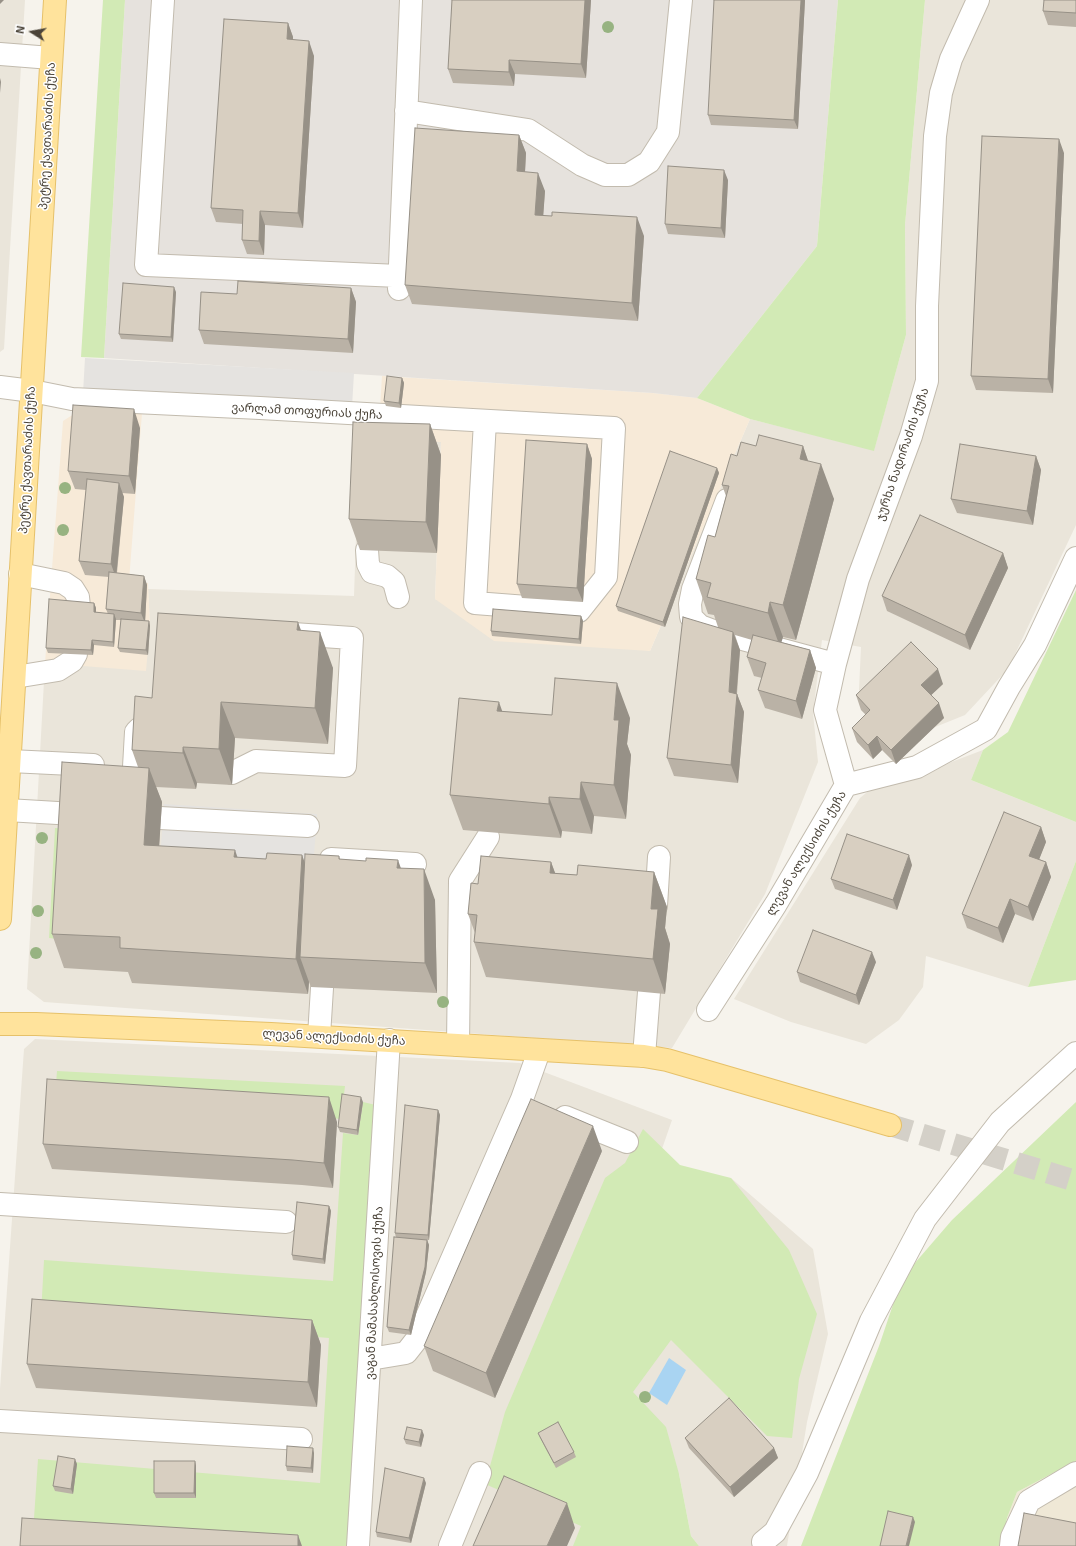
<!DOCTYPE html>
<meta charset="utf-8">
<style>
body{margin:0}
#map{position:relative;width:1076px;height:1546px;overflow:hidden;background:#f6f3ec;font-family:"Exo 2",sans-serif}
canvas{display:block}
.north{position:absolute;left:12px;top:12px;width:40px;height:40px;-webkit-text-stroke:3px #fff;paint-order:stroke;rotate:281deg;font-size:11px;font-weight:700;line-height:16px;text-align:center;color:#4b4439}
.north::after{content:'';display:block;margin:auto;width:14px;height:18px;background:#4b4439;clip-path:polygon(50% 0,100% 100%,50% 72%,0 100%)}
</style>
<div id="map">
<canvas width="1076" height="1546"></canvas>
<div class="north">N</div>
</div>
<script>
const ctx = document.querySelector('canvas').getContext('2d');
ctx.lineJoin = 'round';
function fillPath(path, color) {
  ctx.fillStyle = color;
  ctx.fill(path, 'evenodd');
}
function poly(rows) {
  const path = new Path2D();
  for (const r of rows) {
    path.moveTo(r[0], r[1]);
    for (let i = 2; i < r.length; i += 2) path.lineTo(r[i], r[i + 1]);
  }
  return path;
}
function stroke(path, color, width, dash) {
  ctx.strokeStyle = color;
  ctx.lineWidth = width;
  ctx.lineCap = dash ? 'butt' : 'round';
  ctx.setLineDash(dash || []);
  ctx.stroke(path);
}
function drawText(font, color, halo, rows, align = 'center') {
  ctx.font = font + ' "Exo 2","Noto Sans Georgian",sans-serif';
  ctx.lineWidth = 3;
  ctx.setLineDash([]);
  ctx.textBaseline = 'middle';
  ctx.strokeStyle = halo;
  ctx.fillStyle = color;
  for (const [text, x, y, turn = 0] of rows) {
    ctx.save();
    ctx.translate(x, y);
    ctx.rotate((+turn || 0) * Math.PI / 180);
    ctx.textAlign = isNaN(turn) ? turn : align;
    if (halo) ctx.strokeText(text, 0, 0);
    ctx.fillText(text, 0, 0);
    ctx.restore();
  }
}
const residential = poly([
 [0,0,25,0,4,349,0,352],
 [925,0,1076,0,1076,525,1008,669,965,715,903,740,876,733,859,690,861,647,822,640,813,713,818,762,765,894,672,1048,44,1002,27,989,45,663,150,626,148,589,354,596,360,418,378,440,441,442,435,599,650,651,750,419,874,450,906,335,905,225],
 [983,750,971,780,1076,822,1076,861,1028,987,926,956,923,987,899,1020,866,1044,791,1022,734,999,860,798,878,783,933,769],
 [35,1039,520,1063,672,1120,663,1146,561,1380,615,1418,731,1178,813,1249,828,1334,807,1422,787,1546,699,1546,691,1536,679,1474,590,1546,0,1546,0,1389,24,1049]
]);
const commercial = poly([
 [382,376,653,393,697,398,750,419,650,651,494,641,435,599,441,442,378,440],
 [77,412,142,413,129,581,148,583,150,626,146,671,45,663,63,421]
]);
const industrial = poly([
 [125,0,838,0,817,246,697,398,653,393,104,358]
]);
const education = poly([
 [1076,1461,1076,1546,1002,1546,1007,1518,1017,1492]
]);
const green = poly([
 [103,0,125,0,104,358,81,357],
 [838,0,925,0,905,225,906,335,874,451,750,419,697,398,817,246],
 [1076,590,1076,822,971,780,983,750,1008,732],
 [55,828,73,829,66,940,49,938],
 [1076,861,1076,980,1028,987],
 [57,1071,345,1086,341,1119,55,1098],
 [363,1102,380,1106,353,1546,218,1546,33,1533,38,1459,320,1483,329,1338,41,1314,44,1260,333,1281,343,1133,358,1135],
 [1076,1102,1076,1461,1017,1492,1007,1518,1002,1546,801,1546,879,1346,902,1278,952,1220],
 [643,1129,680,1165,731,1178,789,1250,817,1314,799,1379,792,1438,767,1436,671,1340,633,1392,666,1427,679,1474,691,1536,699,1546,573,1546,581,1526,485,1484,505,1412,605,1178,625,1163]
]);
const parking = poly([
 [85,358,354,373,352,407,83,393],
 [164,804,317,814,312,883,159,873]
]);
const water = poly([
 [669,1358,686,1370,667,1405,649,1393]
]);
const majorTunnel = poly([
 [890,1125,1076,1181]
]);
const minor = poly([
 [163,0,146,265,399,276],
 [0,54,51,58],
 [406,111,528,130,582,165,605,175,628,175,649,162,668,132,681,0],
 [399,289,411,0],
 [0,387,32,391,72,399,260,408,614,428,606,577,579,611,475,603,485,421],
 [727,500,693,589,690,604,691,617,700,626,716,632,835,664],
 [367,550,368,564,372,572,387,576,394,582,398,597],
 [20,574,64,583,73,589,78,597,79,607],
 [15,677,58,670,72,661,76,654],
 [10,761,93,765],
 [134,767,136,732,139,729],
 [232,773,256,761,345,766,352,638,293,634],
 [846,785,825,710,835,664,858,579,911,436,927,381,927,306,935,136,941,93,951,59,978,0],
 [7,810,74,814],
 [160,818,308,826],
 [330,879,331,859,415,864],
 [656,906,659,857],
 [708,1010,776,904,846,785,917,767,986,729,1009,687,1035,645,1076,558],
 [319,1036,322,988],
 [458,1045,460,881,488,837],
 [644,1056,649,992],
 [565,1117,627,1142],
 [0,1204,286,1222],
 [370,1359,406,1353,417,1339,522,1099,539,1051],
 [0,1421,301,1439],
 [763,1542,775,1532,807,1473,871,1321,925,1219,1000,1122,1076,1053],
 [358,1546,389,1040],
 [450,1546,480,1473],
 [1011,1546,1012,1537,1029,1501,1076,1473]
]);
const major = poly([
 [0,919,55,0],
 [0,1024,36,1024,271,1034,644,1056,667,1060,890,1125]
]);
const trees = [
 [608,27],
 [65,488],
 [63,530],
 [42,838],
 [38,911],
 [36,953],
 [443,1002],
 [645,1397]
];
const wall = poly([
 [452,0,591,0,586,78,515,74,514,86,453,83,448,69],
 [805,0,798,129,711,125,708,115],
 [1076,0,1076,27,1048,25,1043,11],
 [288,23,293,37,293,40,314,56,303,228,265,225,264,255,247,254,242,240,243,224,216,222,211,208],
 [519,135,526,153,525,172,545,191,543,216,644,236,638,321,412,304,405,285],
 [1064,153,1053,393,976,390,971,376],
 [728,180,725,238,668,234,665,224],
 [351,288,356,302,353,353,204,344,199,330,237,294],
 [176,292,173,342,121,339,119,334],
 [402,378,404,383,401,408,386,406,384,401],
 [430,424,441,455,437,553,360,550,349,519],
 [140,428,135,494,122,493,124,497,117,573,144,576,147,585,145,621,149,621,150,626,148,655,120,652,118,648,121,620,116,620,114,647,94,645,93,655,48,653,46,648,94,603,96,608,96,612,108,614,106,609,109,577,85,575,79,561,86,490,75,489,68,471],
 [587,444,592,459,583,602,522,598,517,584],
 [756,446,803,446,808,461,834,499,796,640,783,637,781,642,810,650,816,668,802,719,765,708,758,690,762,678,754,676,747,657,752,640,735,635,740,650,737,694,744,712,738,783,674,776,667,758,718,627,714,615,708,614,696,579,715,537,726,496,722,485,737,456],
 [1036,456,1041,470,1033,525,957,513,951,499],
 [717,468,719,473,665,627,618,611,616,606],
 [1003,553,1008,568,970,650,887,611,882,596],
 [581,616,583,621,581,644,492,636,491,631],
 [301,630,333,668,328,744,235,738,232,785,197,783,196,789,156,787,162,802,159,846,237,858,266,859,302,855,305,864,339,856,340,859,401,868,435,900,437,993,311,987,309,982,308,994,132,983,128,972,64,968,52,934,138,767,132,750,152,698],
 [943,684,931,695,944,718,896,764,882,750,873,759,857,742,852,728,866,715,861,710,856,695],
 [552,715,630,718,627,744,631,755,626,819,594,816,592,834,562,831,561,838,463,830,450,795],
 [1041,827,1046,842,1039,859,1046,862,1051,877,1033,921,1015,914,1003,943,967,928,962,914],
 [551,862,555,873,577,875,654,872,667,907,665,928,670,944,665,994,486,977,474,942,475,933,468,914,478,884],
 [912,865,897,910,835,889,831,879],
 [876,962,859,1005,800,982,797,972],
 [363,1102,358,1135,340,1132,338,1127],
 [438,1110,440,1115,429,1240,427,1240,429,1245,426,1272,411,1335,389,1332,387,1327,396,1238,395,1233],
 [337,1122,333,1188,302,1185,52,1169,43,1144],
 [602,1151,495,1398,433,1371,424,1346],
 [329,1206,331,1211,325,1264,293,1260,292,1255],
 [312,1320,321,1345,317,1407,36,1388,27,1364],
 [538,1433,574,1452,576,1457,556,1468,540,1438],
 [424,1435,421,1447,406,1444,404,1439],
 [685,1438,774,1448,778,1458,734,1497,689,1448],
 [314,1453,313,1473,287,1471,286,1466],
 [195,1461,196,1466,196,1498,156,1498,154,1493],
 [77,1464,73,1494,55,1491,53,1486],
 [426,1483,411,1543,377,1537,376,1532]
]);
const shadedWall = poly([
 [0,0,4,0,0,4],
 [585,0,591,0,586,78,581,64],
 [801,0,805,0,798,129,794,120],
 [288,23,293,37,292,54,287,39],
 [309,41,314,56,303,228,298,213],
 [509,60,515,74,514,86,509,72],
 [0,78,1,82,0,93],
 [519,135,526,153,524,190,517,171],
 [1059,139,1064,153,1053,393,1048,379],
 [724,170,728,180,725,238,721,228],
 [538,173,545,191,542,233,535,215],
 [260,211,265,225,264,255,259,241],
 [637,217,644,236,638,321,632,303],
 [174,287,176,292,173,342,171,337],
 [351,288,356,302,353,353,348,339],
 [402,378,404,383,401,408,399,403],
 [134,409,140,428,135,494,129,476],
 [430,424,441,455,437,553,426,522],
 [587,444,592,459,583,602,577,588],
 [803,446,815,481,800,459],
 [1036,456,1041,470,1033,525,1027,511],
 [821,464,834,499,796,640,783,605],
 [717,468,719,473,665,627,663,622],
 [119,483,124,497,116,578,111,564],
 [1003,553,1008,568,970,650,965,635],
 [144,576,147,585,145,623,141,613],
 [770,602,783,637,780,647,768,613],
 [94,603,96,608,96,617,94,612],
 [114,614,116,619,114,647,113,642],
 [581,616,583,621,581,644,579,639],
 [149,621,150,626,148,655,146,650],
 [298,622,311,658,297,630],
 [320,632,333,668,328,744,315,708],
 [733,632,740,650,735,711,729,692],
 [92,640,94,645,93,655,91,650],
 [810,650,816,668,802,719,796,701],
 [938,669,943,684,927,699,921,685],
 [617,683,630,718,627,744,631,755,626,819,614,785,614,720],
 [737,694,744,712,738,783,731,765],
 [221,702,235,738,232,785,219,749],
 [499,702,511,736,497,711],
 [939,703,944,718,896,764,891,750],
 [877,736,882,750,873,759,868,745],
 [183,747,197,783,196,789,183,753],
 [149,768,162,802,157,880,144,845],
 [581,782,594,816,592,834,580,799],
 [549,797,562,831,561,838,549,804],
 [1041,827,1046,842,1035,870,1029,856],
 [235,850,247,885,234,857],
 [302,855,314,889,300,957,309,982,308,994,296,959],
 [909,855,912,865,897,910,893,900],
 [398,860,409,891,397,868],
 [551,862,564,897,550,873],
 [1046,862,1051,877,1033,921,1028,907],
 [424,869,435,900,437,993,425,963],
 [654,872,667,907,665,928,670,944,665,994,653,959,651,909],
 [1010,899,1015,914,1003,943,998,928],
 [872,952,876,962,859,1005,856,995],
 [329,1097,337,1122,333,1188,324,1163],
 [361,1097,363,1102,358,1135,357,1130],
 [438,1110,440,1115,429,1240,428,1235],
 [593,1126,602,1151,495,1398,486,1373],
 [329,1206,331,1211,325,1264,323,1259],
 [427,1240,429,1245,426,1272,411,1335,409,1330],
 [312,1320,321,1345,317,1407,308,1382],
 [422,1430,424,1435,421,1447,419,1442],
 [313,1448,314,1453,313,1473,311,1468],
 [774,1448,778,1458,734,1497,730,1487],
 [75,1459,77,1464,73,1494,71,1489],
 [195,1461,196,1466,196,1498,194,1493],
 [424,1478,426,1483,411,1543,409,1538],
 [567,1503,575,1528,567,1546,547,1546],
 [913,1517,915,1522,909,1546,906,1546],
 [298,1535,302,1546,298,1546]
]);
const building = poly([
 [452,0,585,0,581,64,509,60,509,72,448,69,452,0],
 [714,0,801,0,794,120,708,115,714,0],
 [1044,0,1076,0,1076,13,1043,11,1044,0],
 [224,19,288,23,287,39,309,41,298,213,260,211,259,241,242,240,243,210,211,208,224,19],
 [415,128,519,135,517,171,538,173,535,215,552,216,552,212,637,217,632,303,405,285,415,128],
 [982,136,1059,139,1048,379,971,376,982,136],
 [668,166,724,170,721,228,665,224,668,166],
 [238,281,351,288,348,339,199,330,201,292,237,294,238,281],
 [123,283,174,287,171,337,119,334,123,283],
 [387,376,402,378,399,403,384,401,387,376],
 [73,405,134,409,129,476,68,471,73,405],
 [353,422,430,424,426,522,349,519,353,422],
 [759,435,803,446,800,459,821,464,783,605,770,602,768,613,707,597,711,583,696,579,708,535,715,537,729,486,722,485,731,454,737,456,741,442,756,446,759,435],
 [526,440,587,444,577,588,517,584,526,440],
 [960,444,1036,456,1027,511,951,499,960,444],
 [670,451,717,468,663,622,616,606,670,451],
 [87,479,119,483,111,564,79,561,87,479],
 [920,515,1003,553,965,635,882,596,920,515],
 [109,572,144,576,141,613,106,609,109,572],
 [49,599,94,603,94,612,114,614,113,642,92,640,91,650,46,648,49,599],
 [493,609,581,616,579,639,491,631,493,609],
 [158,613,298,622,297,630,320,632,315,708,221,702,219,749,183,747,183,753,132,750,135,696,152,698,158,613],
 [683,617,733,632,729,692,737,694,731,765,667,758,683,617],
 [121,619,149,621,146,650,118,648,121,619],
 [753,635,810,650,796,701,758,690,766,663,747,657,753,635],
 [911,642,938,669,921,685,939,703,891,750,877,736,868,745,852,728,870,710,856,695,911,642],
 [555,678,617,683,614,720,619,720,614,785,581,782,580,799,549,797,549,804,450,795,459,698,499,702,497,711,552,715,555,678],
 [62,762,149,768,144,845,235,850,234,857,266,859,267,853,302,855,296,959,120,948,120,937,52,934,62,762],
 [1004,812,1041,827,1029,856,1046,862,1028,907,1010,899,998,928,962,914,1004,812],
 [847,834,909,855,893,900,831,879,847,834],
 [305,854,339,856,339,859,366,861,366,858,398,860,397,868,424,869,425,963,300,957,305,854],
 [481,856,551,862,550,873,577,875,578,865,654,872,651,909,658,909,653,959,474,942,477,915,468,914,471,883,478,884,481,856],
 [813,930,872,952,856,995,797,972,813,930],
 [47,1079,329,1097,324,1163,293,1160,43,1144,47,1079],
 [342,1094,361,1097,357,1130,338,1127,342,1094],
 [531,1099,593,1126,486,1373,424,1346,531,1099],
 [405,1105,438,1110,428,1235,395,1233,405,1105],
 [297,1202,329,1206,323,1259,292,1255,297,1202],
 [394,1237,427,1240,425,1267,409,1330,387,1327,394,1237],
 [32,1299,312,1320,308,1382,27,1364,32,1299],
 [729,1398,774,1448,730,1487,685,1438,729,1398],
 [558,1422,574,1452,554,1463,538,1433,558,1422],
 [407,1427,422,1430,419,1442,404,1439,407,1427],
 [287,1446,313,1448,311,1468,286,1466,287,1446],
 [58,1456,75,1459,71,1489,53,1486,58,1456],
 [154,1461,195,1461,194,1493,154,1493,154,1461],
 [385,1468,424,1478,409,1538,376,1532,385,1468],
 [504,1476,567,1503,547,1546,473,1546,504,1476],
 [888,1511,913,1517,906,1546,880,1546,888,1511],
 [1024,1513,1076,1523,1076,1546,1018,1546,1024,1513],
 [22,1518,298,1535,298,1546,20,1546,22,1518]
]);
const streetNames = [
 ["პეტრე ქავთარაძის ქუჩა",47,136,-87],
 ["ვარლამ თოფურიას ქუჩა",307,411,3],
 ["ჯურხა ნადირაძის ქუჩა",902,454,-71],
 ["პეტრე ქავთარაძის ქუჩა",27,460,-87],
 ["ლევან ალექსიძის ქუჩა",806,853,-59],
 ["ლევან ალექსიძის ქუჩა",334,1037,3],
 ["ვაგან მამასახლისოვის ქუჩა",374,1293,-87]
];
fillPath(residential, '#eae5da');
fillPath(commercial, '#f7ead8');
fillPath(industrial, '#e6e2dd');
fillPath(education, '#efe8d6');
fillPath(green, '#d2eab5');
fillPath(parking, '#e5e3e0');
fillPath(water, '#a9d4f2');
stroke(majorTunnel, '#d4d0c8', 22, [22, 11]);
stroke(minor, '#c2bbae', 24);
stroke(major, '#e6c16a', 24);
stroke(minor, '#fff', 22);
stroke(major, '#ffe39c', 22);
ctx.fillStyle = '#97b381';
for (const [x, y] of trees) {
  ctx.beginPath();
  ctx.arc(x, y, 6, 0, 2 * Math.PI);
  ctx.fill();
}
fillPath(wall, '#bab2a6');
fillPath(shadedWall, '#979187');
fillPath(building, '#d8cfc1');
stroke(building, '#979187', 1);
drawText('12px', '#4b4439', '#fff', streetNames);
</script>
